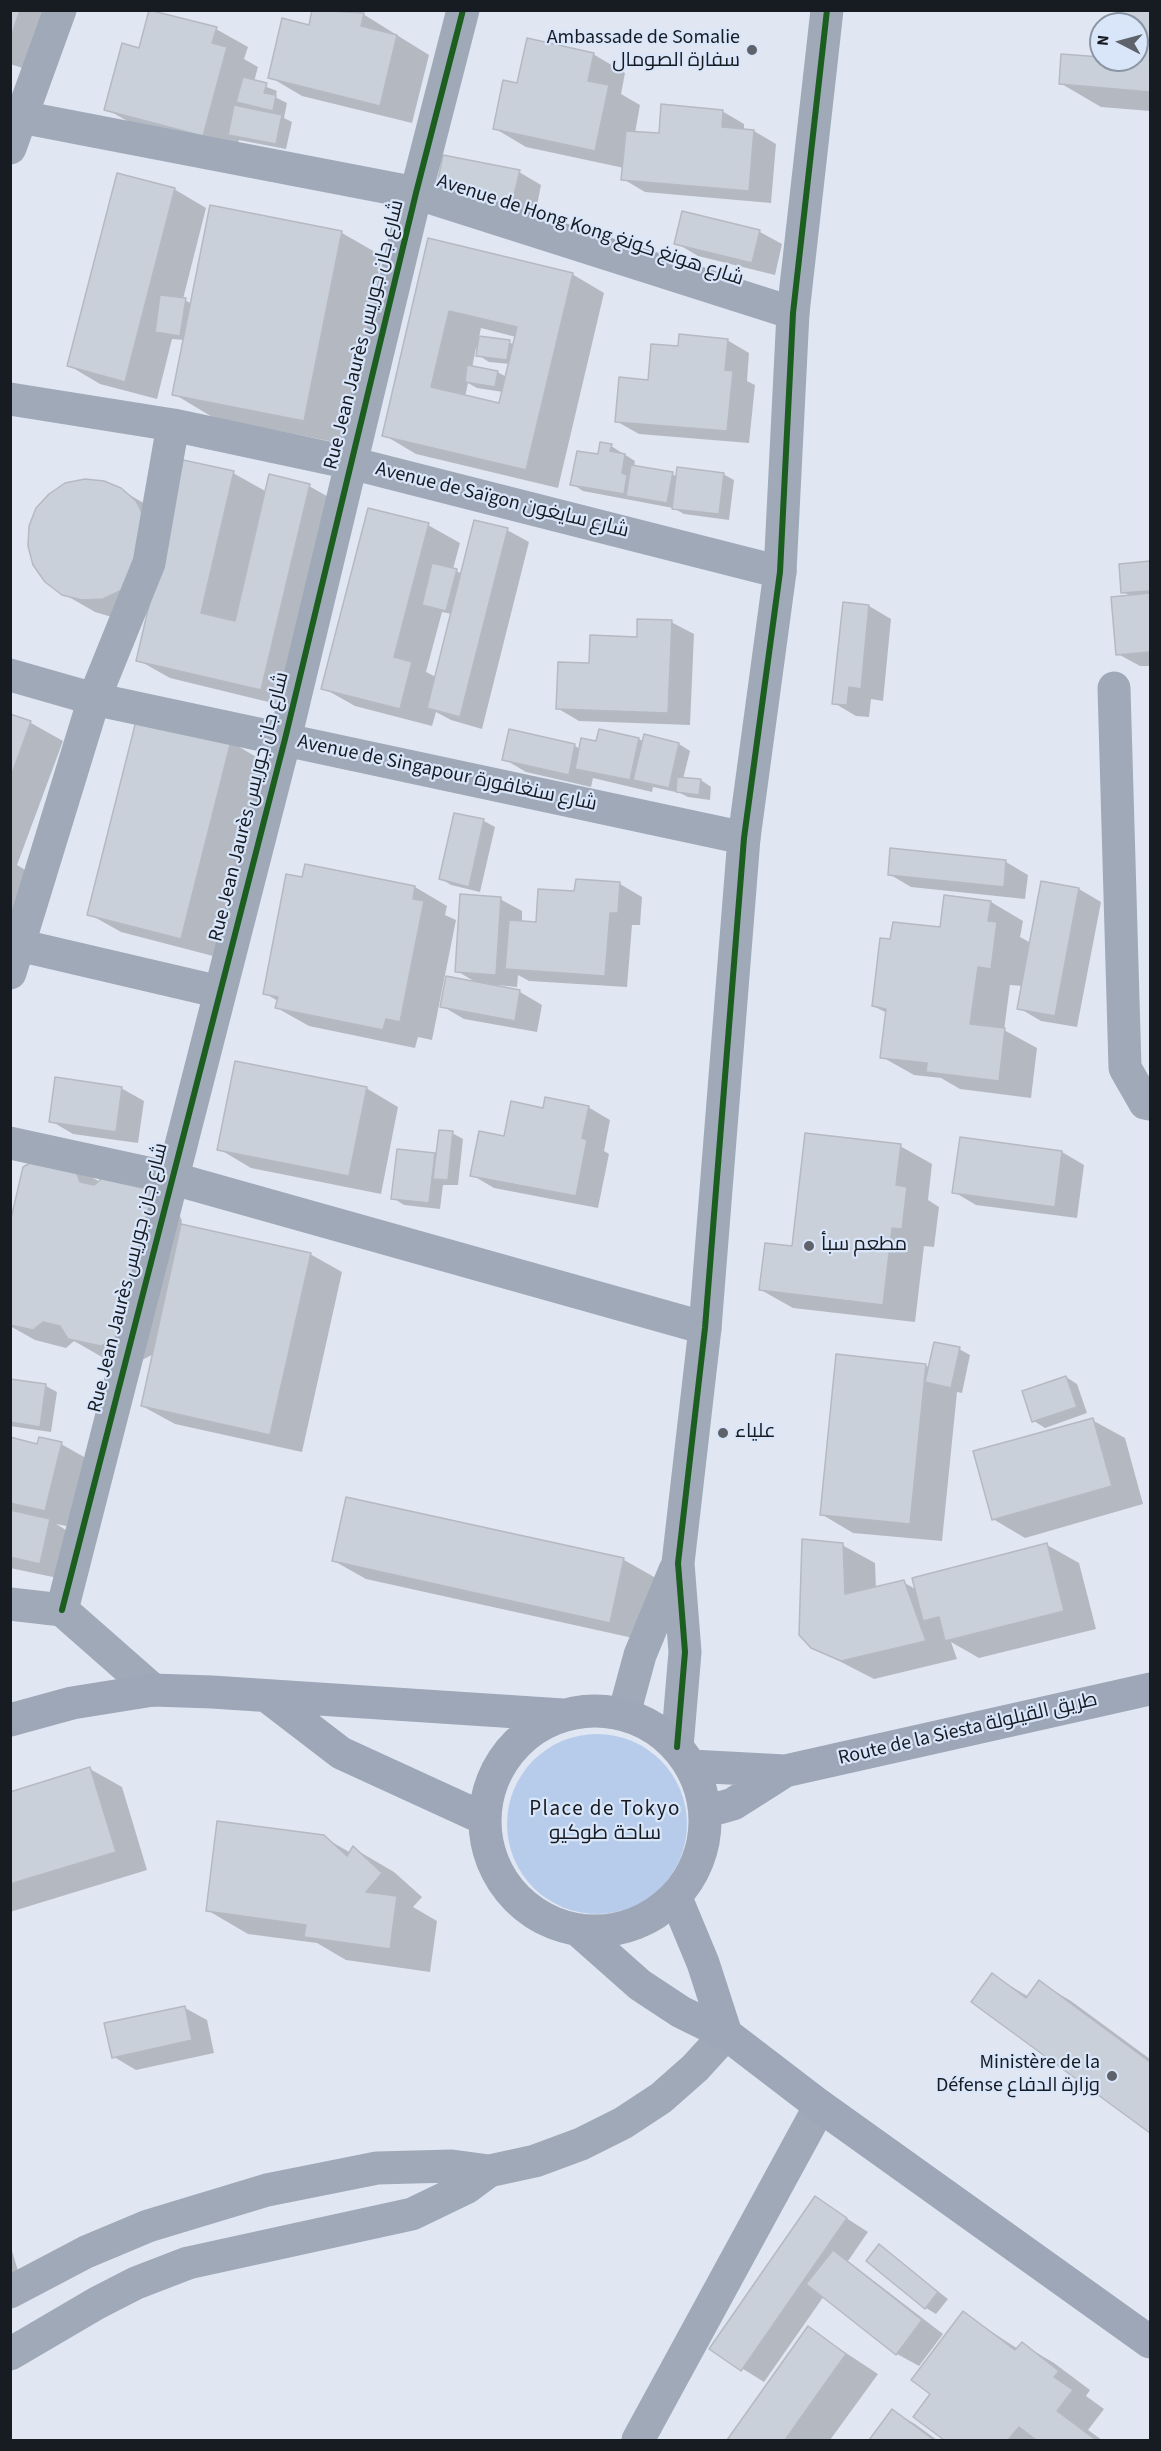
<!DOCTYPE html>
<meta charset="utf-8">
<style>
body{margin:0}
#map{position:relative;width:1161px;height:2451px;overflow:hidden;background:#e1e7f2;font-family:"Source Sans 3",sans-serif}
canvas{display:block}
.frame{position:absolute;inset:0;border:12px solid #171b22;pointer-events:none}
.north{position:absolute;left:1089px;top:12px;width:60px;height:60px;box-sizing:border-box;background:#d9e6fa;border:2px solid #8b95a4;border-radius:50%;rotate:276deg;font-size:16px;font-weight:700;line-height:24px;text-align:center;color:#171b22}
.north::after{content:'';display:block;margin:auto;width:21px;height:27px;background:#5e626b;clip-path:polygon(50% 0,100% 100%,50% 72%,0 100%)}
</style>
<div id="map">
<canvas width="1161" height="2451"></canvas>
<div class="frame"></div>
<div class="north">N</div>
</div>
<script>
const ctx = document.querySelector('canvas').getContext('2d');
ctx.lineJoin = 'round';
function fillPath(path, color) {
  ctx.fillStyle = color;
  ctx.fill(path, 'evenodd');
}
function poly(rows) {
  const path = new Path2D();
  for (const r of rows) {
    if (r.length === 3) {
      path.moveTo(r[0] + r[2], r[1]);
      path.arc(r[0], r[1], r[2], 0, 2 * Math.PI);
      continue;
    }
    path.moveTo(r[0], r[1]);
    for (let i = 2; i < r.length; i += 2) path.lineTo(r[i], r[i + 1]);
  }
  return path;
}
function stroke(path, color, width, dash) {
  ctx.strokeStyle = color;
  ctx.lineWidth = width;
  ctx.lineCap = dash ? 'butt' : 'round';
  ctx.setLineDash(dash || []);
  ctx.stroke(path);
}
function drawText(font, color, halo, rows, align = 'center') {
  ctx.font = font + ' "Source Sans 3",Cairo,sans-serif';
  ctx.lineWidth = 4.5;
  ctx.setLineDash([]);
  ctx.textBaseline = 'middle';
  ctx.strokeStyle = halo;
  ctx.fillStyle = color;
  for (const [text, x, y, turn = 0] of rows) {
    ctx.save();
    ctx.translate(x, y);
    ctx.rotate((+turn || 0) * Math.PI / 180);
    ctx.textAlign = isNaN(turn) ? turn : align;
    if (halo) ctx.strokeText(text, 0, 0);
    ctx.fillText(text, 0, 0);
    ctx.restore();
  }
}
const green = poly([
 [597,1824,90]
]);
const shadow = poly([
 [10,10,58,10,38,73,10,64],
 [313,10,348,10,363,14,429,55,412,123,302,96,270,77,310,27],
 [1112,10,1150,10,1150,111,1101,107,1060,83,1101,59,1137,60,1137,24,1117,24,1118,13],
 [216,29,248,47,244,59,258,67,254,82,277,91,275,97,287,103,284,118,292,122,286,149,239,140,235,153,138,127,106,109,140,50],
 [593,54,625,73,621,94,640,105,635,133,660,135,722,111,744,124,744,130,754,131,776,144,771,203,645,192,623,179,624,168,526,147,494,128,518,85],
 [519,172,541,185,535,216,460,202],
 [174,189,206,208,183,299,192,304,342,233,382,256,344,444,214,418,174,394,185,340,172,339,157,399,100,384,68,365],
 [683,213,760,232,782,244,775,275,698,256,676,243],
 [429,240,572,274,604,293,558,488,416,454,384,435],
 [481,328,516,337,515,344,479,337],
 [476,348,479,348,478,355,489,362,510,364,507,377,497,372,472,368],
 [468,383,477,388,503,392,500,405,465,397],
 [727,340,749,353,747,381,755,385,749,443,639,434,616,421,680,348],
 [611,446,635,461,634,467,678,476,723,474,734,480,729,520,684,514,673,508,583,491,572,484],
 [233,473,267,492,309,486,341,504,293,708,170,678,138,660,150,610,135,617,115,618,95,612,62,593,121,490,154,509],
 [428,525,460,543,453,569,462,574,507,530,529,542,482,729,451,720,436,712,432,726,355,706,323,688],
 [442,612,452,614,436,677,426,672],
 [1150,563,1150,666,1140,666,1118,654,1131,596,1123,592,1121,565],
 [844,604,869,606,891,619,883,701,871,699,869,717,856,716,834,703],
 [671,622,694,634,690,725,579,721,557,708,590,665],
 [10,715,31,723,63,741,17,865,27,871,10,918],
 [645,736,679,744,690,751,683,779,701,780,711,787,710,800,688,797,680,793,653,787,652,792,593,778,591,787,526,772,504,759,575,746,580,749,597,743,639,739,644,742],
 [231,742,263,761,213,956,121,932,89,914],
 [455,814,484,821,495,827,480,892,451,885,440,878],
 [1006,862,1028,875,1025,899,911,887,889,874],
 [306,866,415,887,447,906,445,915,456,920,432,1040,418,1037,415,1048,309,1026,277,1008,278,1001,264,993],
 [620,884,642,897,640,925,632,925,627,987,529,981,518,975,517,987,497,985,520,992,542,1005,537,1032,464,1019,442,1006,477,983,457,971,500,899,522,911,522,923,537,924,576,893],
 [1079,889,1101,902,1077,1027,1041,1021,1019,1008,1023,986,1010,985,1004,1030,1037,1048,1031,1098,960,1089,941,1078,914,1075,882,1057,887,1013,873,1006,892,941,942,929,991,902,1023,921,1020,937,1031,943],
 [121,1088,144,1101,138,1143,73,1134,51,1121],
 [366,1088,398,1107,381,1194,251,1168,219,1149],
 [588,1107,610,1120,604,1151,609,1154,598,1208,494,1188,472,1175,505,1138,544,1109],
 [452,1133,463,1139,458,1185,443,1185,440,1209,404,1205,393,1198,398,1151,437,1155],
 [961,1139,1062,1152,1084,1165,1077,1218,976,1205,954,1192],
 [900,1146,932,1164,928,1200,939,1207,934,1247,924,1246,915,1322,793,1308,761,1290,793,1248],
 [72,1166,100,1182,142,1185,175,1204,182,1221,181,1225,310,1254,342,1272,302,1452,175,1424,142,1406,154,1354,134,1364,102,1357,74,1341,66,1348,35,1340,10,1326,10,1230],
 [959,1349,970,1355,962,1393,957,1392,942,1541,853,1533,821,1514,925,1365,930,1368],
 [1066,1377,1077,1384,1087,1413,1045,1428,1034,1421],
 [10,1381,46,1386,57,1392,51,1432,10,1426],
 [1092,1420,1125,1438,1143,1504,1025,1538,993,1519],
 [10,1436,38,1446,61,1444,93,1462,77,1528,56,1524,81,1539,72,1581,10,1568],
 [347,1499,624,1560,656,1578,642,1640,366,1579,334,1561],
 [842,1545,875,1563,876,1589,903,1582,917,1590,1047,1545,1079,1563,1096,1629,979,1658,951,1642,957,1659,874,1679,812,1647],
 [90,1769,122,1787,147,1870,10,1912,10,1793],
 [323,1837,351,1853,353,1848,394,1872,422,1897,413,1907,437,1921,430,1972,346,1960,317,1943,248,1934,207,1910],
 [992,1975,1029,1997,1039,1982,1071,2001,1150,2059,1150,2131,973,2001],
 [185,2008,207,2020,214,2053,136,2070,114,2057],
 [815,2198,868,2232,848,2261,943,2334,919,2366,897,2354,824,2296,764,2382,711,2349],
 [10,2244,21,2281,10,2287],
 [879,2246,948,2299,936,2314,926,2308],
 [963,2313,1018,2349,1022,2344,1054,2363,1090,2390,1086,2396,1104,2409,1088,2430,1102,2440,947,2440,915,2417,932,2394],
 [808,2328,878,2374,830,2440,728,2440],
 [893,2411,915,2424,937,2440,871,2440]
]);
const building = poly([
 [10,10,20,10,10,40,10,10],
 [149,10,217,27,212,43,227,47,203,136,104,110,122,43,139,48,149,10],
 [312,10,364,13,361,26,397,35,380,106,268,78,282,18,309,25,312,10],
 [1116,10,1150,10,1150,92,1059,84,1061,54,1101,57,1101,60,1137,60,1137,24,1115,24,1116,10],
 [527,38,594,53,588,81,609,85,595,151,493,129,503,80,517,83,527,38],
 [243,77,267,83,264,93,276,95,273,111,236,102,243,77],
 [661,104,723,110,722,127,754,130,749,191,621,180,626,131,659,133,661,104],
 [234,105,282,115,276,144,228,135,234,105],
 [443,155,520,170,512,204,436,190,443,155],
 [117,173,175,188,125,382,67,366,117,173],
 [210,205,342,231,304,421,172,395,210,205],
 [682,211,760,230,752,263,674,244,682,211],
 [428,238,573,273,526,470,382,436,428,238],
 [449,311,517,327,499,403,431,387,449,311],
 [160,295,186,298,180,336,155,332,160,295],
 [679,334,728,339,725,370,733,371,727,431,615,422,619,377,648,380,651,344,678,346,679,334],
 [479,336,510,340,507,360,476,356,479,336],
 [467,365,498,371,495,387,465,382,467,365],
 [600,442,612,444,610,451,625,454,622,473,627,475,624,494,570,485,577,451,598,454,600,442],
 [183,460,234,471,201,613,235,621,269,474,310,484,261,690,136,661,183,460],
 [631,465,673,472,667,503,626,496,631,465],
 [677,467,724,473,719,514,672,509,677,467],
 [85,479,104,481,121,488,136,501,145,519,137,576,122,590,103,599,82,600,62,595,45,582,33,565,28,546,29,526,36,508,49,494,65,483,85,479],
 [368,508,429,523,394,657,412,662,400,709,321,689,368,508],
 [474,520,508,528,460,717,427,708,474,520],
 [1150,561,1150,591,1121,593,1119,564,1150,561],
 [432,563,457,569,446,611,422,605,432,563],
 [1150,593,1150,652,1116,655,1111,597,1150,593],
 [843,602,869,605,861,689,849,687,847,705,832,704,843,602],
 [637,619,672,620,668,713,556,709,558,662,589,663,590,635,637,637,637,619],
 [10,714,31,721,10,779,10,714],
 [137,717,231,741,181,939,87,915,137,717],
 [509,729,575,744,569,775,502,760,509,729],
 [599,729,639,738,630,780,575,769,581,738,596,741,599,729],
 [644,734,679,743,669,788,633,780,644,734],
 [677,777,701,779,699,795,676,792,677,777],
 [454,813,484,819,469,887,439,879,454,813],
 [890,848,1006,860,1004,887,888,875,890,848],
 [305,864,415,886,413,899,424,901,400,1022,386,1019,383,1030,275,1008,278,997,263,994,286,874,302,877,305,864],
 [576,879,620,882,618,913,610,913,605,976,505,969,509,920,536,922,538,889,574,891,576,879],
 [1041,881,1079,888,1055,1016,1017,1009,1041,881],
 [460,894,501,897,496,975,455,972,460,894],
 [944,895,991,901,988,921,997,922,991,969,978,967,970,1024,1005,1028,999,1081,926,1072,927,1063,880,1058,886,1009,872,1006,880,938,890,939,893,922,940,927,944,895],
 [446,976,520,990,515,1021,440,1007,446,976],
 [235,1061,367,1087,349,1176,217,1150,235,1061],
 [55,1077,122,1087,116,1132,49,1122,55,1077],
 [545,1097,589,1106,582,1138,587,1140,576,1196,470,1176,479,1131,504,1136,511,1101,543,1108,545,1097],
 [439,1130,453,1131,448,1180,433,1179,439,1130],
 [805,1133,901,1144,896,1185,907,1187,902,1229,892,1228,883,1305,759,1290,765,1243,792,1246,805,1133],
 [960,1137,1062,1151,1055,1207,952,1193,960,1137],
 [397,1149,435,1153,429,1203,391,1199,397,1149],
 [40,1157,73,1164,80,1182,94,1185,105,1176,143,1184,151,1201,120,1337,101,1346,68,1339,60,1326,43,1322,33,1330,10,1325,10,1223,23,1167,40,1157],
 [181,1224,311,1253,270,1435,141,1406,181,1224],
 [934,1342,960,1347,951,1388,925,1382,934,1342],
 [836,1354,926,1364,910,1524,820,1515,836,1354],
 [1066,1376,1077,1407,1032,1422,1022,1391,1066,1376],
 [10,1379,46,1384,40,1427,10,1422,10,1379],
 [1093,1418,1112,1486,992,1520,973,1451,1093,1418],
 [10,1437,37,1444,39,1437,62,1442,45,1511,10,1503,10,1437],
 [346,1497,624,1558,610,1623,332,1561,346,1497],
 [10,1510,50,1519,40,1564,10,1557,10,1510],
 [802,1539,843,1543,845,1594,904,1580,926,1641,841,1661,811,1648,799,1635,802,1539],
 [1047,1543,1064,1611,945,1641,939,1617,923,1621,912,1578,1047,1543],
 [90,1767,116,1852,10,1884,10,1792,90,1767],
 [217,1821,324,1835,347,1856,353,1846,382,1873,366,1892,397,1896,390,1949,304,1937,306,1925,206,1911,217,1821],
 [992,1973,1026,1998,1039,1980,1150,2062,1150,2133,971,2002,992,1973],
 [185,2006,192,2040,112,2058,104,2023,185,2006],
 [815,2196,847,2218,741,2371,709,2349,815,2196],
 [879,2244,938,2292,925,2309,866,2261,879,2244],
 [833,2250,922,2320,896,2355,806,2284,833,2250],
 [963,2311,1015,2350,1022,2342,1059,2371,1054,2377,1073,2390,1057,2411,1096,2440,1036,2440,1019,2427,1008,2440,944,2440,913,2417,930,2394,911,2380,963,2311],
 [808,2326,846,2354,785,2440,727,2440,808,2326],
 [892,2409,934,2440,869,2440,892,2409]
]);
const minor = poly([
 [21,117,416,193,793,313],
 [10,148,60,10],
 [10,399,173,425,351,463,780,572],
 [10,675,94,699,744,838],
 [1114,688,1125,1068,1145,1103,1150,1104],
 [10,943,220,992],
 [10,973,94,699,149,563,173,425],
 [10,1143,171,1178,705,1328],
 [10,1604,62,1610,153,1690],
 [62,1610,285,739,416,193,463,10],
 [638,2440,820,2106]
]);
const tertiary = poly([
 [624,1714,640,1655,675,1570],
 [677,1747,685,1652,678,1563,705,1328,744,838,780,572,793,313,827,10],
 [10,2292,86,2252,148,2226,267,2190,377,2168,452,2166,489,2171,535,2161,581,2144,623,2123,661,2098,695,2068,726,2034],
 [10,2354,97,2303,136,2283,188,2263,412,2214,466,2188,489,2171]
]);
const secondary = poly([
 [268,1697,341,1753,485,1819],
 [595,1821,110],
 [10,1720,72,1703,153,1690,212,1692,563,1715],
 [691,1766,785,1771,1150,1689],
 [705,1812,733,1804,785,1771],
 [676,1898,703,1963,726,2034],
 [579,1931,640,1985,681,2012,726,2034,820,2106,1150,2342]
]);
const cycleway = poly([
 [62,1610,285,739,416,193,463,10],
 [677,1747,685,1652,678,1563,705,1328,744,838,780,572,793,313,827,10]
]);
const markers = [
 [752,50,6,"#5e626b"],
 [809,1246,6,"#5e626b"],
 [723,1433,6,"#5e626b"],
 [1112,2076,6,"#5e626b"]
];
const poiNames = [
 ["Ambassade de Somalie",740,39],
 ["سفارة الصومال",740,62],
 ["مطعم سبأ",821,1246,"left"],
 ["علياء",735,1433,"left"],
 ["Ministère de la",1100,2064],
 ["Défense وزارة الدفاع",1100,2087]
];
const streetNames = [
 ["Avenue de Hong Kong شارع هونغ كونغ",590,231,18],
 ["Rue Jean Jaurès شارع جان جوريس",365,335,-76],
 ["Avenue de Saïgon شارع سايغون",502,501,14],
 ["Avenue de Singapour شارع سنغافورة",447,774,12],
 ["Rue Jean Jaurès شارع جان جوريس",250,807,-76],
 ["Rue Jean Jaurès شارع جان جوريس",129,1278,-76],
 ["Route de la Siesta طريق القيلولة",968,1730,-13]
];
const neighbourhoodNames = [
 ["Place de Tokyo",605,1810],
 ["ساحة طوكيو",605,1834]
];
fillPath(green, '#b7cceb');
fillPath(shadow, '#0003');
fillPath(building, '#cad0d9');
stroke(building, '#b4b9c2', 1.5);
stroke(minor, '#a0a9b8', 33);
stroke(tertiary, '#a0a9b8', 33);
stroke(secondary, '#9ea7b7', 33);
stroke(cycleway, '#1b5e20', 6);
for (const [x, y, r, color] of markers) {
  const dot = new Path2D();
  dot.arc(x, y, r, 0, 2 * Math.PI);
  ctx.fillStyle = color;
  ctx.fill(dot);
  stroke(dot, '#d9e6fa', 2);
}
drawText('20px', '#171b22', '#d9e6fa', poiNames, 'right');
drawText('20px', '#171b22', '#d9e6fa', streetNames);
ctx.letterSpacing = '1.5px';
drawText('21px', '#171b22', '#d9e6fa', neighbourhoodNames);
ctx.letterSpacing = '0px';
</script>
